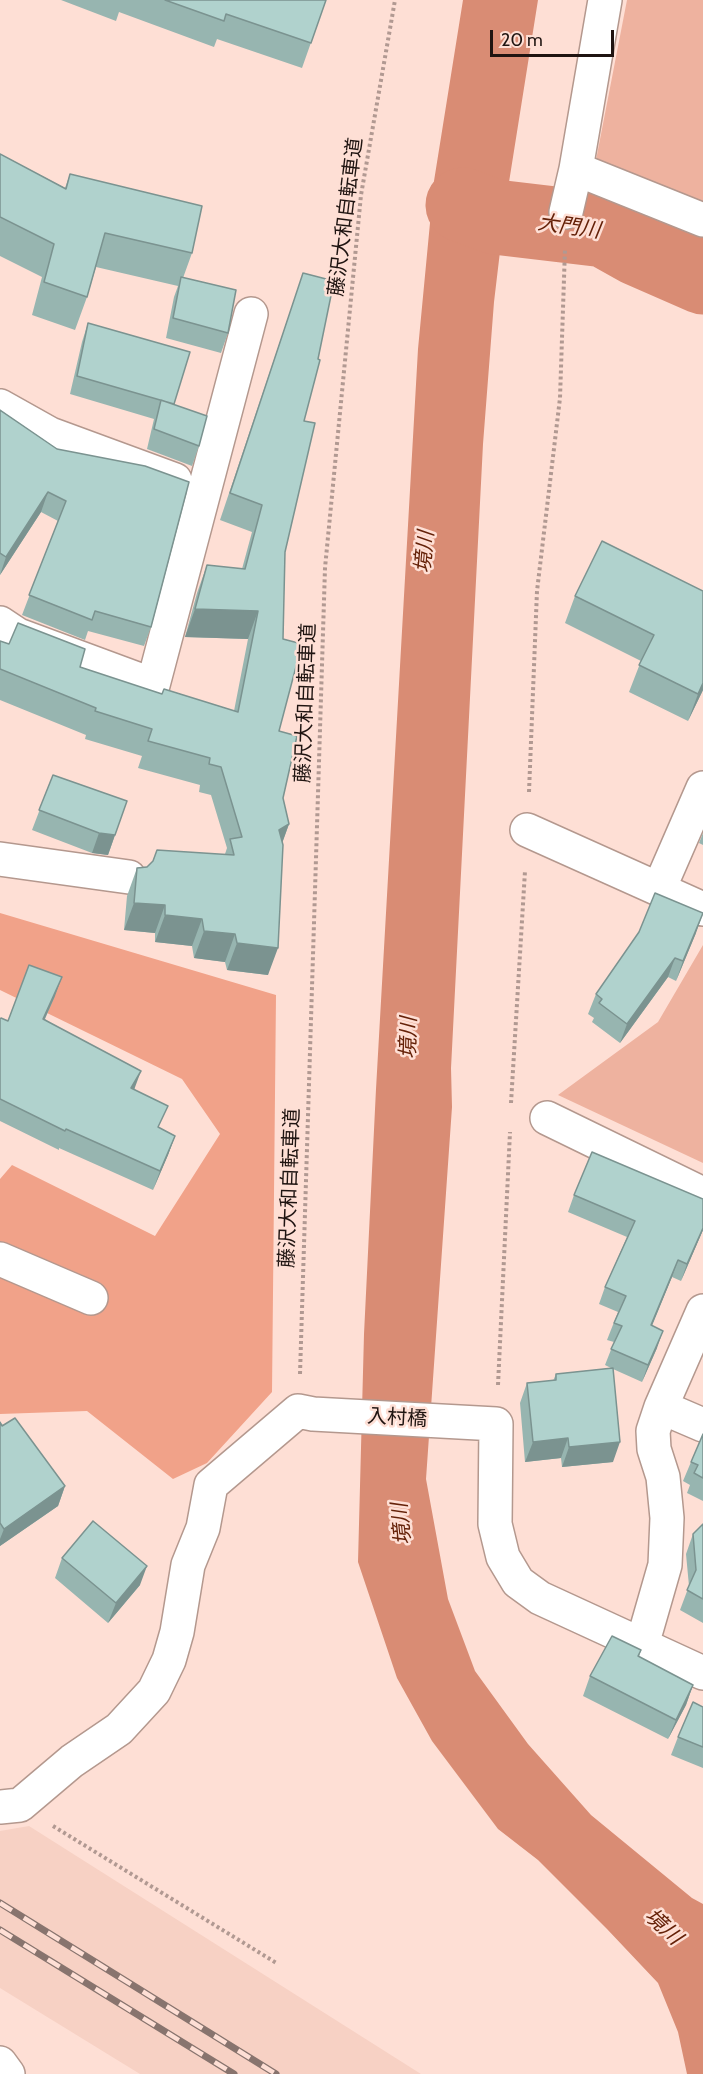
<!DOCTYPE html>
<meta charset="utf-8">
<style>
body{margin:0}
#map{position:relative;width:703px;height:2074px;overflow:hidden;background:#fedfd5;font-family:Cabin,sans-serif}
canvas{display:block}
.scale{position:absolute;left:490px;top:30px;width:124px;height:27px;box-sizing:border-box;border:3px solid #1f1411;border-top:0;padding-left:8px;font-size:18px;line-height:21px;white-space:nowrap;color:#1f1411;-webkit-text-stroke:4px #fedfd5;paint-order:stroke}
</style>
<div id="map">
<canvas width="703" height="2074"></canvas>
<div class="scale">20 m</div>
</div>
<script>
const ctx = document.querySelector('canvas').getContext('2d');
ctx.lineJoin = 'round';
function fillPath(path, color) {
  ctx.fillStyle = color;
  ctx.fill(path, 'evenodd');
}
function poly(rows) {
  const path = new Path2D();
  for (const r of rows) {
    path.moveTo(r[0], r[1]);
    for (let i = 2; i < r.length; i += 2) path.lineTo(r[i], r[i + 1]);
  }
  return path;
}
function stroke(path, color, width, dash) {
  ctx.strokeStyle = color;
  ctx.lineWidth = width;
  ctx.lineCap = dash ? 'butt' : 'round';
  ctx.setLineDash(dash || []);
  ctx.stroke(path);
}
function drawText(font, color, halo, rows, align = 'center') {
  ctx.font = font + ' Cabin,"Noto Sans JP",sans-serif';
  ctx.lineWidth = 5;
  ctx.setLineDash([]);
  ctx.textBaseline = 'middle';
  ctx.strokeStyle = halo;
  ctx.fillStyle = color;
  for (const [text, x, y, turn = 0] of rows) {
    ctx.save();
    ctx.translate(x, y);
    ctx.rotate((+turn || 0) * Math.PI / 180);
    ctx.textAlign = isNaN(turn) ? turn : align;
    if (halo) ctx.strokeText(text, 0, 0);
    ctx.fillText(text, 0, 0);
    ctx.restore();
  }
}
const built = poly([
 [29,1826,421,2074,140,2074,0,1988,0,1831]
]);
const green = poly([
 [627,0,703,0,703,202,596,160],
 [703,945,703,1163,558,1095,658,1022]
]);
const forest = poly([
 [0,913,276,995,272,1392,207,1463,173,1479,87,1411,0,1414,0,1179,12,1165,155,1236,220,1134,182,1079,0,990]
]);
const water = poly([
 [463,0,538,0,506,201,494,302,483,444,451,1068,452,1107,426,1479,448,1599,475,1671,528,1744,591,1815,692,1898,703,1904,703,2074,687,2074,678,2032,658,1983,607,1929,538,1860,498,1829,432,1741,397,1678,358,1562,364,1334,376,1089,418,349,434,181]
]);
const river = poly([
 [463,205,495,217,605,230,639,249,703,277]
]);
const path = poly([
 [529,792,537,591,560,398,565,249],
 [511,1103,525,871],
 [300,1374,325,568,361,195,395,0],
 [498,1385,510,1132],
 [53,1826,278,1964]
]);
const minor = poly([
 [576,169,703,220],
 [566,212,576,169,605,0],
 [0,406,50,434,175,480],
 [0,623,18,635,153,685,251,314],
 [527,830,703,909],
 [0,859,129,877],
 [659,889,703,788],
 [547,1118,703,1194],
 [0,1259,91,1298],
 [661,1407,703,1425],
 [642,1645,665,1565,667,1518,663,1477,654,1449,653,1431,661,1407,703,1311],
 [0,1807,20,1805,72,1761,119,1729,154,1691,169,1660,177,1632,188,1565,203,1528,211,1485,298,1411,313,1414,496,1424,495,1524,503,1557,518,1582,540,1598,703,1673],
 [0,2063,8,2074]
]);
const rail = poly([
 [0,1903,276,2074],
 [0,1930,234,2074]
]);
const wall = poly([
 [61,0,326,0,302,68,217,39,214,47,119,12,116,21],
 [0,154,65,188,70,174,192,253,183,278,228,333,221,353,166,338,174,297,178,286,96,267,87,297,75,330,32,315,42,277,0,256],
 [303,273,304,421,285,552,279,731,283,798,289,824,282,843,268,975,227,970,225,962,194,958,192,946,155,942,155,933,124,930,127,896,137,868,225,854,227,848,211,795,199,792,200,785,138,768,142,756,85,739,86,735,0,700,0,641,162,694,234,711,248,639,185,637,197,593,207,565,242,569,252,532,220,520],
 [88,323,174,405,199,446,192,466,147,449,154,419,70,394,82,342],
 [0,410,57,449,151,627,144,646,88,631,85,640,22,615,58,521,41,512,0,575],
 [703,591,703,690,688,721,629,692,641,661,565,623,575,596],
 [53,775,127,801,108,855,92,853,32,830],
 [703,833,703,845,699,843],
 [696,933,676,981,668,977,620,1043,592,1022,594,1018,588,1014,596,994],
 [55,996,45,1019,135,1089,159,1128,175,1136,168,1155,153,1190,59,1148,59,1150,0,1121,0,1019,8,1021],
 [574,1195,703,1199,703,1230,681,1281,672,1277,652,1326,657,1348,642,1382,613,1369,613,1462,562,1467,561,1458,525,1462,520,1403,527,1383,553,1381,556,1374,611,1368,605,1365,614,1342,607,1340,618,1312,599,1304,605,1287,627,1237,568,1212],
 [0,1422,65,1486,58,1506,0,1546],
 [703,1434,703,1501,687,1493,690,1485,683,1481,691,1462],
 [703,1524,703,1623,680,1610,689,1586,686,1554,693,1534],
 [62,1558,140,1585,108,1623,55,1578],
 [641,1650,639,1657,693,1685,686,1705,668,1739,583,1696,590,1676],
 [703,1707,703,1768,671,1755,678,1737]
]);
const shadedWall = poly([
 [48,492,41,512,0,575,6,557],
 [195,609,258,611,248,639,185,637],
 [703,683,703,690,688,721,698,694],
 [289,824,279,852,279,830],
 [99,833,115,835,108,855,92,853],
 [134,903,165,905,155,933,124,930],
 [703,913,696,933,676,981,683,961],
 [165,915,202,919,192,946,155,942],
 [204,931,235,934,225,962,194,958],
 [237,943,278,948,268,975,227,970],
 [675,958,668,977,620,1043,627,1024],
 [62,977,55,996,36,1038,43,1019],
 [141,1071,134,1090,131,1088],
 [175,1136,168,1155,153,1190,160,1171],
 [703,1228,703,1230,681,1281,687,1264],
 [678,1260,672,1277,645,1342,651,1325],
 [663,1331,657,1348,642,1382,648,1365],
 [568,1438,561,1458,525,1462,533,1442],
 [620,1442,613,1462,562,1467,569,1447],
 [65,1486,58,1506,0,1546,0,1539,4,1529],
 [147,1566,140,1585,108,1623,116,1603],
 [693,1685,686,1705,668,1739,676,1720]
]);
const building = poly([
 [165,0,326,0,311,43,226,14,224,21,165,0],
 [0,154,66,189,70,174,202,206,192,253,105,233,87,297,44,282,54,244,0,217,0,154],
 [303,273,334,281,318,359,320,360,304,421,315,423,285,552,283,639,302,644,279,731,297,736,283,798,289,824,279,830,283,845,278,948,237,943,235,934,204,931,202,919,165,915,165,905,134,903,137,868,147,867,153,861,157,850,234,855,230,839,242,837,221,767,209,764,210,758,148,741,152,729,95,711,96,708,0,669,0,641,9,644,18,623,85,649,80,667,162,694,164,689,238,712,258,611,195,609,207,565,245,569,262,505,230,493,303,273],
 [181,277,236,290,228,333,173,318,181,277],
 [88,323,190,352,174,404,77,376,88,323],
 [161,400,207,416,199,446,154,429,161,400],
 [0,410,57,449,145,466,189,482,151,627,95,611,92,620,29,595,66,501,48,492,6,557,0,553,0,410],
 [602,541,703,591,703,683,698,694,639,665,654,635,575,596,602,541],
 [53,775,127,801,115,835,99,833,39,810,53,775],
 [655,893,703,913,683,961,675,958,627,1024,599,1003,602,999,596,994,639,932,655,893],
 [29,965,62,977,43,1019,141,1071,131,1088,168,1106,158,1127,175,1136,160,1171,66,1129,65,1131,0,1099,0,1019,1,1018,8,1021,29,965],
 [592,1152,703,1199,703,1228,687,1264,678,1260,651,1325,663,1331,648,1365,611,1349,622,1326,614,1323,626,1296,605,1287,635,1221,574,1195,592,1152],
 [613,1368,620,1442,569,1447,568,1438,533,1442,527,1383,556,1380,556,1374,613,1368],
 [15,1418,65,1486,4,1529,0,1523,0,1422,2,1426,15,1418],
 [703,1434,703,1478,694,1473,698,1465,691,1462,703,1434],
 [93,1521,147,1566,116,1603,62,1558,93,1521],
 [703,1524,703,1599,687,1590,696,1570,693,1534,703,1524],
 [612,1636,641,1650,638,1656,693,1685,676,1720,590,1676,612,1636],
 [693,1702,703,1707,703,1747,678,1737,693,1702]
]);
const streetNames = [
 ["藤沢大和自転車道",346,217,-83],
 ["藤沢大和自転車道",306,703,-88],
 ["藤沢大和自転車道",290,1188,-88],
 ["入村橋",397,1418,3]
];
const waterNames = [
 ["大門川",569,227,8],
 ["境川",425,552,-85],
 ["境川",409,1038,-89],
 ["境川",402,1524,-96],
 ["境川",663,1927,43]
];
fillPath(built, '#f7d1c4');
fillPath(green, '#eeb29f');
fillPath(forest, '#f1a289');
fillPath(water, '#d98c74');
stroke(river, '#d98c74', 75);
stroke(minor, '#b4988e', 36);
stroke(path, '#b19992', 4, [3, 3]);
stroke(minor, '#fff', 33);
stroke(rail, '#88746e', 7);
stroke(rail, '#fedfd5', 4.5, [14]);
fillPath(wall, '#97b5b0');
fillPath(shadedWall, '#7b9390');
fillPath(building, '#b0d2cd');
stroke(building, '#7b9390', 1.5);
drawText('20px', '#1f1411', '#fedfd5', streetNames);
drawText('italic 21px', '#652108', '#fedfd5', waterNames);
</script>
